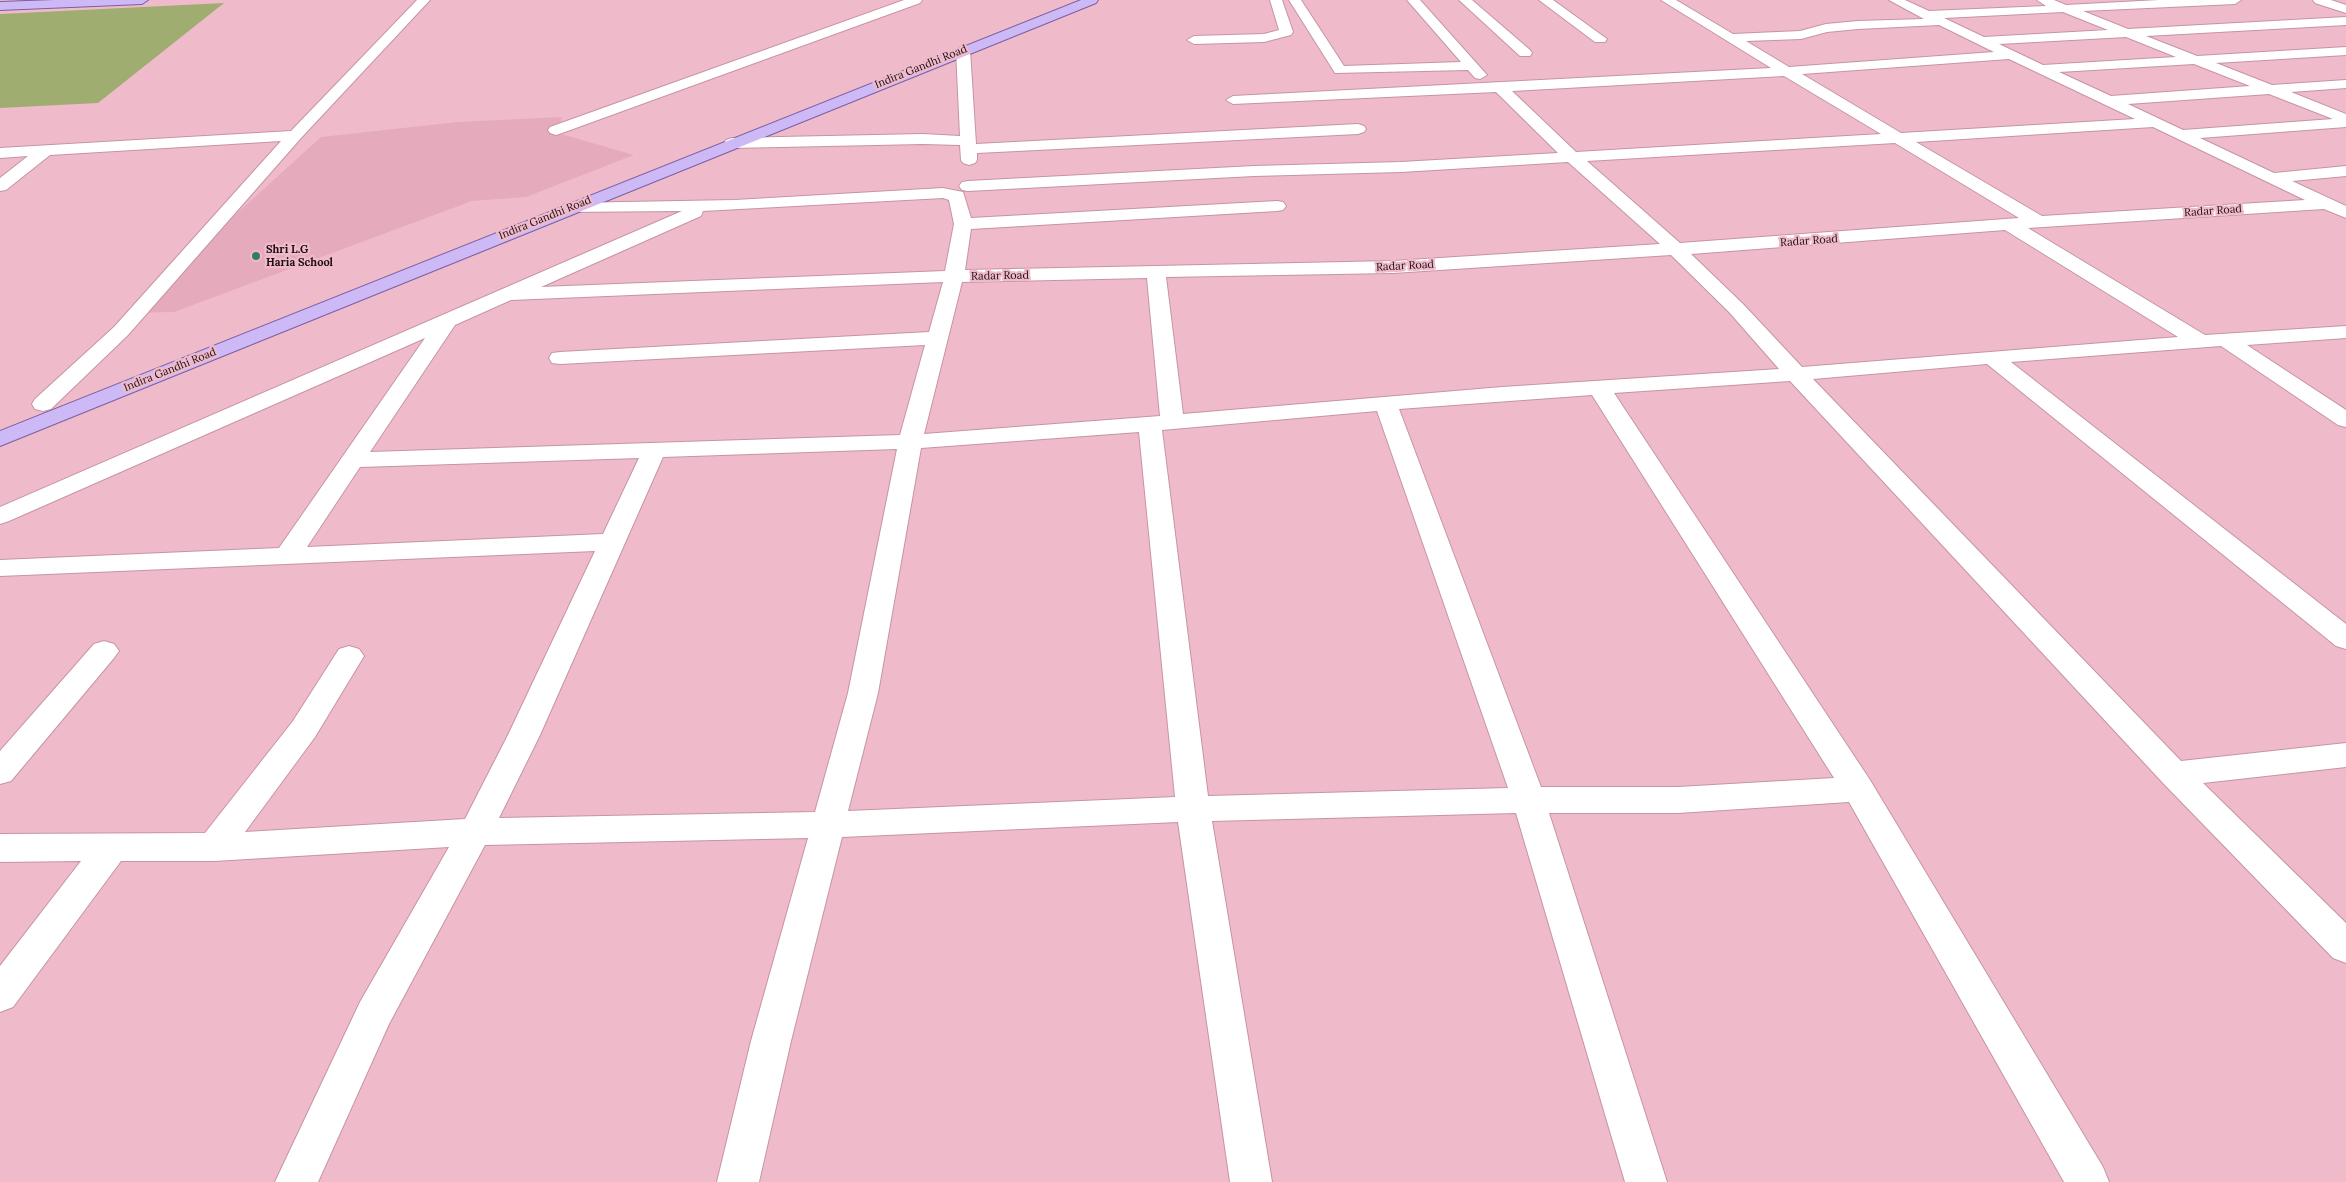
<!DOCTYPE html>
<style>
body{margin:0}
canvas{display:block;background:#efbbcb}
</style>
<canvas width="2346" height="1182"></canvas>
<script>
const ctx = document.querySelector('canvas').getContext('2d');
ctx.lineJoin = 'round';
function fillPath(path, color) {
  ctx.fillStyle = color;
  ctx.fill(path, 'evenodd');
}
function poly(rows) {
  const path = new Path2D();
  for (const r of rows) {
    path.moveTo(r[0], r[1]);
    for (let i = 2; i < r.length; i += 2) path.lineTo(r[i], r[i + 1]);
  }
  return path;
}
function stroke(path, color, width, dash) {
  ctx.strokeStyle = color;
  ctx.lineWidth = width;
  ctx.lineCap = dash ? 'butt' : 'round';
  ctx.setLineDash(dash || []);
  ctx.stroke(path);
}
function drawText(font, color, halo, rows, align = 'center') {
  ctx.font = font + ' Lora,serif';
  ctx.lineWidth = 4.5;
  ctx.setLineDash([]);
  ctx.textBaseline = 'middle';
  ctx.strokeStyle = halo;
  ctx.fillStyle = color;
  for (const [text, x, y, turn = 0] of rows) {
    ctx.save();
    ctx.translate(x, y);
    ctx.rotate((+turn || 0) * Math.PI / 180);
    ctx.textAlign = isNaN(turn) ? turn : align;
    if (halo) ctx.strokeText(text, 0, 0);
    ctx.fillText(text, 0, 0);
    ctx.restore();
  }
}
const built = poly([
 [562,117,558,133,634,155,526,197,472,201,174,312,127,313,321,137,457,122]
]);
const green = poly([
 [224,3,98,103,0,108,0,14]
]);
const minor = poly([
 [417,0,430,0,301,138,128,335,51,409,43,411,35,409,32,404,35,399,114,327,281,141,50,155,6,190,0,191,0,178,28,156,0,158,0,148,291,131,417,0],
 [904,0,922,0,920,3,562,133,556,135,550,133,548,130,550,127,904,0],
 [1270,0,1282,0,1293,32,1291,35,1264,42,1194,44,1187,40,1194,36,1264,34,1279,30,1270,0],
 [1289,0,1301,0,1344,66,1461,62,1407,0,1420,0,1487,75,1480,79,1475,78,1468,70,1335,73,1289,0],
 [1459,0,1472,0,1530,50,1532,53,1530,56,1520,56,1459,0],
 [1539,0,1553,0,1607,39,1605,42,1595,42,1539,0],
 [1661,0,1676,0,1733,34,1800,31,1826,24,1858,21,1924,19,1889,0,1905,0,1929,11,2046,6,2037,0,2054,0,2066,5,2159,0,2241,0,2235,4,2083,11,2128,29,2346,17,2346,25,2146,36,2197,56,2346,47,2346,55,2216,63,2272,85,2346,80,2346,88,2291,92,2346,114,2346,127,2200,138,2274,173,2346,166,2346,176,2292,181,2346,206,2346,218,2324,209,2028,228,2205,335,2346,326,2346,338,2247,345,2346,410,2346,427,2338,425,2221,346,2011,362,2346,624,2346,649,2336,646,1987,364,1813,379,2181,761,2346,743,2346,767,2203,783,2346,923,2346,963,2333,958,2163,783,1790,381,1614,393,1870,780,2103,1167,2109,1182,2064,1182,1849,802,1678,813,1549,813,1667,1182,1625,1182,1516,813,1212,821,1272,1182,1230,1182,1178,822,842,837,791,1041,759,1182,717,1182,751,1041,808,838,485,845,389,1024,318,1182,275,1182,360,1002,449,847,214,861,121,861,13,1007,0,1012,0,966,81,861,0,862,0,834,205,833,293,721,339,649,349,646,359,649,364,656,315,737,245,832,465,819,508,735,595,551,0,576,0,560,279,548,425,338,9,521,0,524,0,507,682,211,564,212,561,208,564,204,570,203,735,200,943,188,963,192,971,218,1277,201,1283,202,1286,206,1283,210,1277,211,971,229,965,270,1393,261,1660,244,1568,162,1401,172,1254,176,968,191,962,190,959,186,962,182,968,181,1254,166,1401,162,1558,153,1496,92,1233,104,1226,100,1233,96,1771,68,1661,0],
 [2063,12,2108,30,1984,37,1944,18,2063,12],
 [1939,25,1994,52,1789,67,1746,41,1801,39,1827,32,1858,29,1939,25],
 [2126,37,2176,57,2043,65,1999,44,2126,37],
 [2009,59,2135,119,1901,133,1802,74,2009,59],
 [2194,64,2250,86,2111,96,2059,72,2194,64],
 [1784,76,1881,134,1576,152,1512,91,1784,76],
 [2269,94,2333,119,2183,130,2128,104,2269,94],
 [2153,127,2305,200,2042,216,1916,142,2153,127],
 [1895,143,2019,218,1680,243,1587,161,1895,143],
 [943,198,949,200,954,224,945,271,541,287,701,216,703,211,943,198],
 [2005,230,2178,337,1802,367,1743,304,1691,254,2005,230],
 [1671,255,1729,312,1779,369,1502,387,1183,414,1166,277,1393,273,1671,255],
 [1147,278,1160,416,924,434,962,282,1147,278],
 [943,282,929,332,560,352,552,353,549,358,552,363,560,364,925,345,900,435,370,452,455,325,511,300,943,282],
 [1592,395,1834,778,1678,787,1541,787,1399,409,1592,395],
 [1377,411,1508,788,1208,796,1162,430,1377,411],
 [1139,432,1175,797,848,811,878,693,921,448,1139,432],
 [897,449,848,693,815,812,499,818,540,735,663,457,897,449],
 [639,458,603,534,307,547,360,467,639,458],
 [2313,0,2331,0,2346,5,2346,13,2315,3,2313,0],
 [963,46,970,50,976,144,1358,124,1364,126,1366,129,1364,132,1358,134,977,153,977,160,975,163,969,165,963,163,961,160,960,145,923,144,732,148,726,146,724,143,726,140,732,138,923,134,960,136,956,50,963,46],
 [104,641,114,644,119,651,114,658,11,781,0,784,0,751,94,644,104,641]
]);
const major = poly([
 [54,0,148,0,142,4,0,10,0,2,54,0],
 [1081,0,1098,0,1096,3,0,446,0,431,1081,0]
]);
const markers = [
 [256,256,5,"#36796c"]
];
const farStreetnames = [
 ["Indira Gandhi Road",921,67,-22],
 ["Radar Road",2213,211,-4],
 ["Indira Gandhi Road",545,218,-22],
 ["Radar Road",1809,241,-4],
 ["Radar Road",1405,266,-3],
 ["Radar Road",1000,276,-1],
 ["Indira Gandhi Road",170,370,-22]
];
const farPoinames = [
 ["Shri L.G",266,250],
 ["Haria School",266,263]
];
fillPath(built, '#e5abbd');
fillPath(green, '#a0ad70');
stroke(minor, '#c694a4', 2);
stroke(major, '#7a5ea1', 2);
fillPath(minor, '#fff');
fillPath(major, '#cdb9f5');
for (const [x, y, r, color] of markers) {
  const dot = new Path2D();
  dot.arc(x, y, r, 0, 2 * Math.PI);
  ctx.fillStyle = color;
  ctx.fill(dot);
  stroke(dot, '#efbbcb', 2);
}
drawText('11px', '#1e0c13', '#efbbcb', farStreetnames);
drawText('bold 11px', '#1e0c13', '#efbbcb', farPoinames, 'left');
</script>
